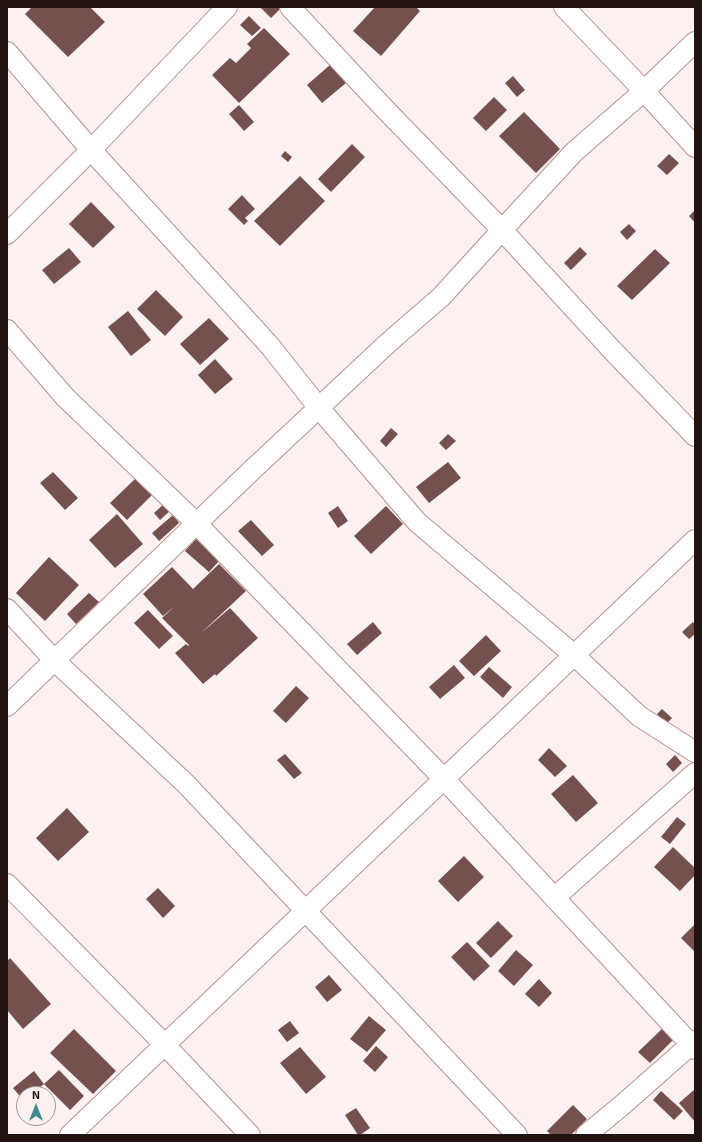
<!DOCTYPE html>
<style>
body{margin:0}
#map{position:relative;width:702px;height:1142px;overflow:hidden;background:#faf1f0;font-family:"Exo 2",sans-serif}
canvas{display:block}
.frame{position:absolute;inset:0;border:8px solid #211312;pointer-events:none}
.north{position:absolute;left:16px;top:1086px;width:40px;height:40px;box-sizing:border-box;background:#faf1f0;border:1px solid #a39897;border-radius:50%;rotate:0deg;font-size:11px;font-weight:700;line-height:16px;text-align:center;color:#211312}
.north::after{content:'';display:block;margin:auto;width:14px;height:18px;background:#41888f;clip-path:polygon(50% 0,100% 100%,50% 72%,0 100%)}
</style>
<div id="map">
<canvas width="702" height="1142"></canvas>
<div class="frame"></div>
<div class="north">N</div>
</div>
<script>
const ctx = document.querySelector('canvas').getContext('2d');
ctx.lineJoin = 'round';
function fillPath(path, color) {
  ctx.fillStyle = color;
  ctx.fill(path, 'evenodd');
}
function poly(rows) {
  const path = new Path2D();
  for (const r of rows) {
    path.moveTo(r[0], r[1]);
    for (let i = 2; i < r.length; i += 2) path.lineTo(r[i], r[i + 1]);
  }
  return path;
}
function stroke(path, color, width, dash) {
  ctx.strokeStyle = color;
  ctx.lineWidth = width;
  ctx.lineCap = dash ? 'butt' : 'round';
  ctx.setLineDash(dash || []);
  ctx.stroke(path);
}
const building = poly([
 [32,7,90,7,105,22,68,57,25,14],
 [260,7,278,7,280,9,271,18],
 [375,7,416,7,420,11,381,56,353,31],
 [249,16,261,28,252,36,240,25],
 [264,28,290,54,239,103,212,75,230,58,236,63,251,48,247,44],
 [331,64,346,83,322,103,307,85],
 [513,76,525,90,517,97,505,83],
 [494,97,507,110,486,131,473,118],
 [239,105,254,122,244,131,229,114],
 [524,112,560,149,536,173,499,136],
 [352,144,365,157,331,192,318,179],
 [285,151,292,157,288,162,281,156],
 [669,154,679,163,667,175,657,166],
 [300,176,325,201,280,246,254,221],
 [242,195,255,209,245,218,248,221,244,225,228,209],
 [91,202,115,227,93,248,69,224],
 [695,210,695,223,689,216],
 [629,224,636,231,627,240,620,232],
 [580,247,587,254,571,270,564,263],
 [69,248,81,262,54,284,42,270],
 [655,249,670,263,632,300,617,286],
 [156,290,183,317,165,336,137,309],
 [128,311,151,340,131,356,108,327],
 [209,318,229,339,200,365,180,344],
 [215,359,233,379,215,394,198,375],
 [391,428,398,434,386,447,380,441],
 [448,434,456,441,446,450,439,443],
 [448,462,461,478,429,503,416,487],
 [53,472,78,498,65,510,40,483],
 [136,478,152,495,127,520,110,503],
 [165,503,171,510,160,520,154,513],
 [338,506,348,521,338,528,328,513],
 [386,506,403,524,371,554,354,536],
 [117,514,143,544,115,568,89,540],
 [173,515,179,523,159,541,152,533],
 [251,520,274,545,262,556,238,531],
 [196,539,219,561,209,572,185,551],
 [49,557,79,585,45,621,16,593],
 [219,564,246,591,200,634,230,608,258,638,216,676,215,674,203,684,175,653,186,644,188,646,189,645,162,618,175,606,163,616,143,594,172,567,193,589],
 [89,593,99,602,76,624,67,614],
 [148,610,173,636,159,649,134,623],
 [373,622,382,633,357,655,347,644],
 [693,622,695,624,695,634,689,639,682,632],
 [486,635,501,651,474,676,459,661],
 [454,665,465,678,440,699,429,687],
 [489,667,512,687,503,698,480,677],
 [296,686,309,698,286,723,273,711],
 [662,709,672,718,666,724,657,714],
 [549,748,567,766,555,777,538,760],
 [285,754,302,773,294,779,277,760],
 [675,755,682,763,673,772,666,764],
 [573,775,598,803,576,822,551,794],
 [67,808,89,832,58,861,36,838],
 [677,817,686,824,670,844,661,837],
 [673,847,695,868,695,875,680,891,654,867],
 [464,856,484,877,458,902,438,881],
 [158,888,175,906,163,918,146,899],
 [498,921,513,936,491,958,476,943],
 [695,924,695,952,681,938],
 [467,942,490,966,474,981,451,957],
 [516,950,533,965,514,986,498,971],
 [10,958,51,1004,23,1029,7,1010,7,961],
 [329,975,342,990,327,1002,315,987],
 [539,979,552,993,539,1007,525,994],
 [369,1016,386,1030,367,1052,350,1039],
 [290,1021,299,1033,287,1042,278,1030],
 [663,1028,674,1039,650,1063,638,1052],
 [74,1029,116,1071,93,1094,50,1053],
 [376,1046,388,1057,375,1072,363,1061],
 [300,1047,326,1077,306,1094,280,1063],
 [59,1070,84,1096,70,1110,44,1084],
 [34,1071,44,1084,32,1094,24,1094,24,1101,13,1088],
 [695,1089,695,1122,679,1103],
 [661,1091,683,1111,674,1120,653,1100],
 [573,1105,587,1119,571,1135,551,1135,547,1131],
 [356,1108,370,1128,360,1135,358,1135,345,1115]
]);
const minor = poly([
 [290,7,381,105,502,230,612,350,695,436],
 [564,7,644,91,695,147],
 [7,52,91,150,270,346,319,408,417,522,574,655,639,716,695,752],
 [7,234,91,150,227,7],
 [7,330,65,397,196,523,444,779,695,1049],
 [7,609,54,660,186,784,517,1135],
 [7,706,251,471,389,342,441,297,502,230,574,152,644,91,695,42],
 [7,884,165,1045,250,1135],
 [554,898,695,773],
 [70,1135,695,540],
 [586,1135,620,1107,695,1041]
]);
fillPath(building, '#74504e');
stroke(minor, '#ba928f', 22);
stroke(minor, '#fff', 20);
</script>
